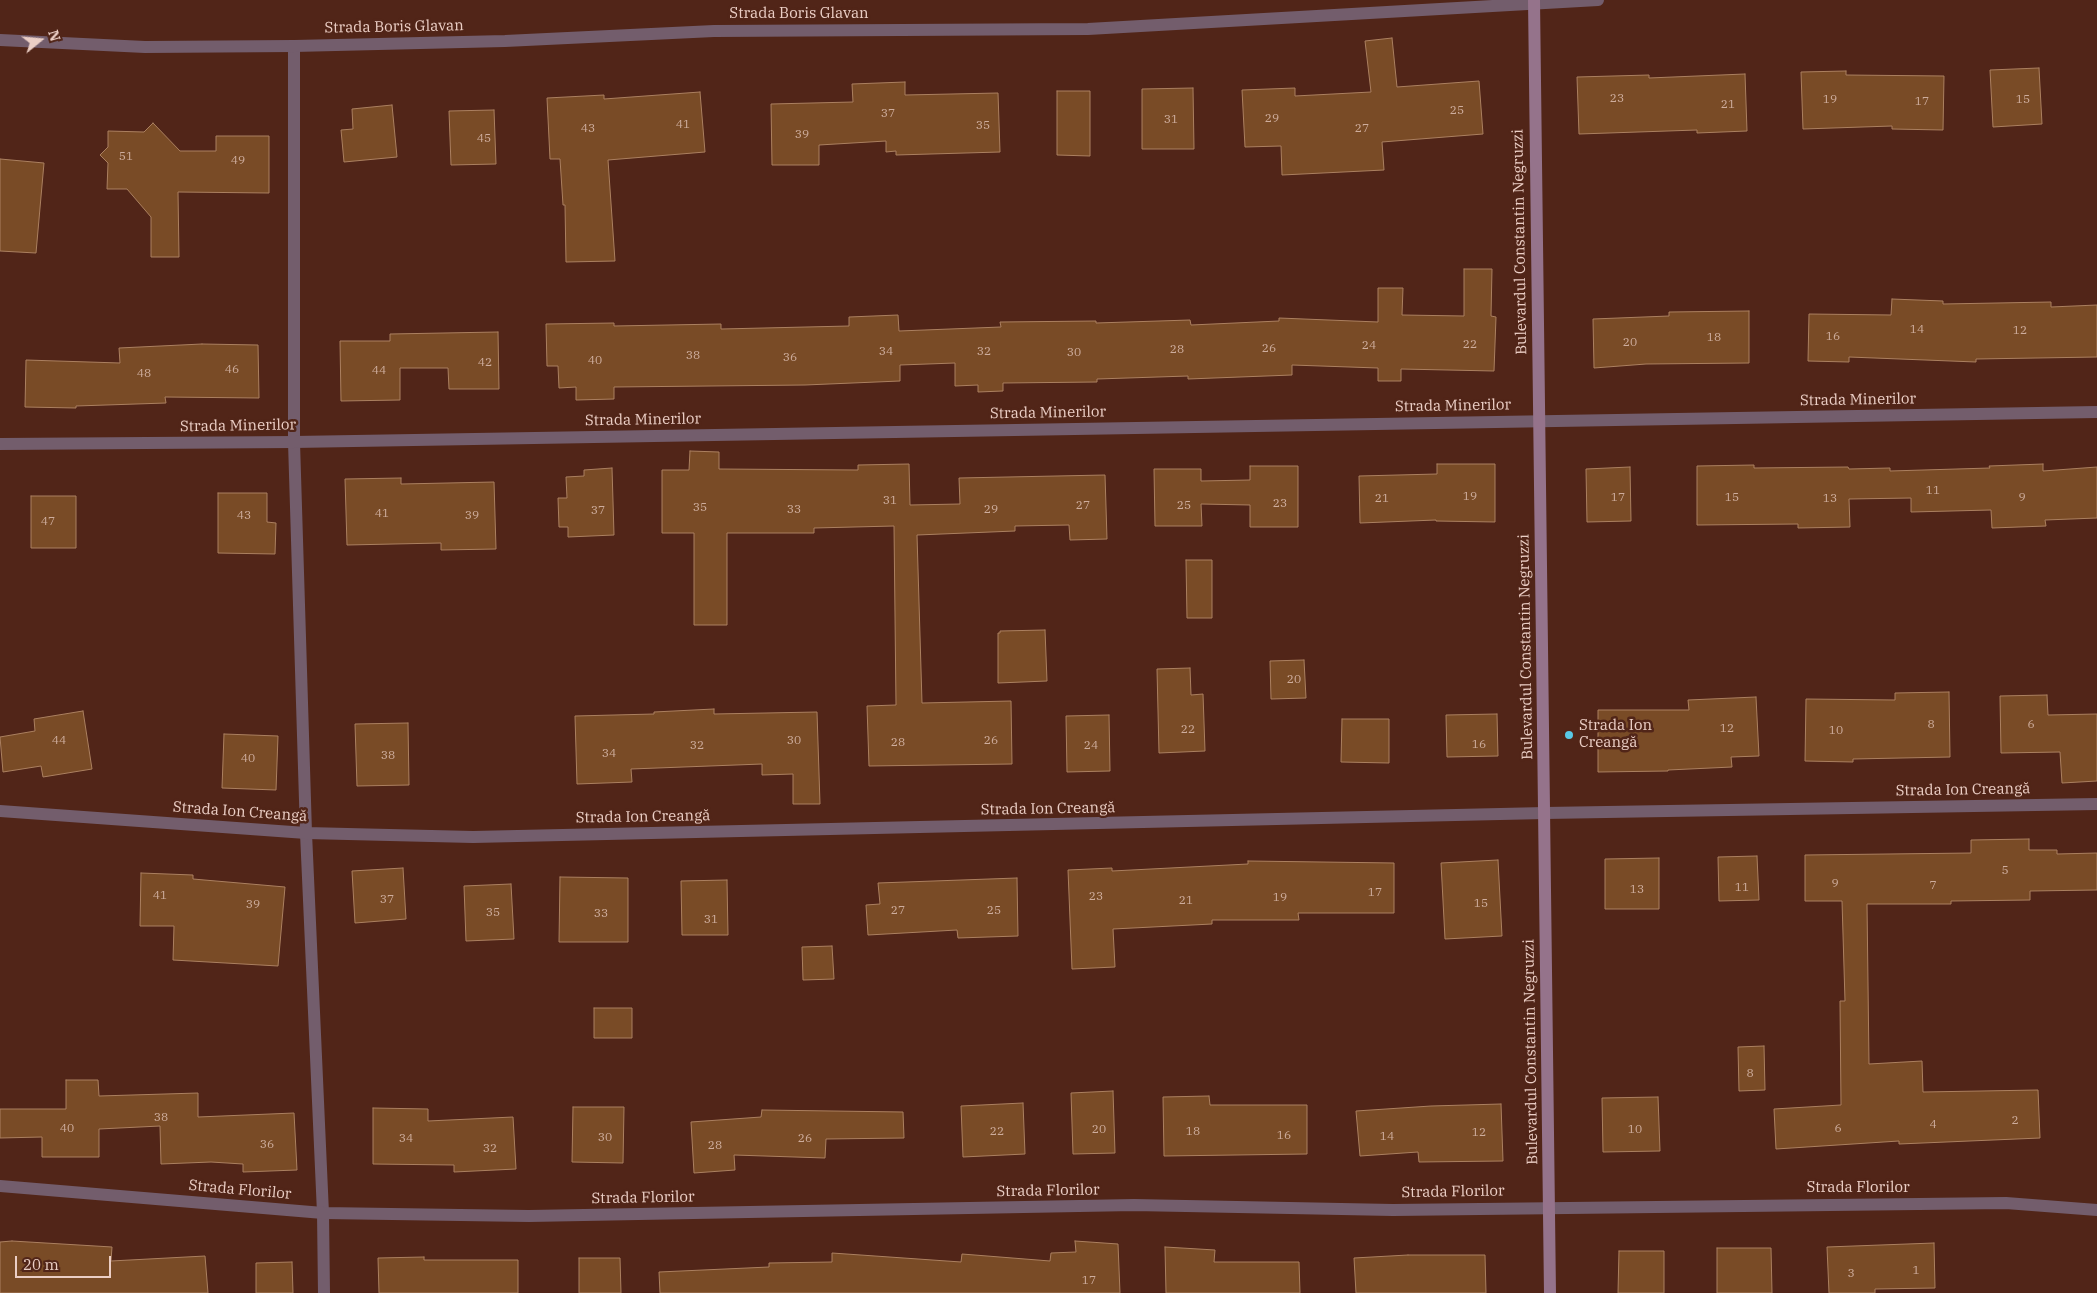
<!DOCTYPE html>
<meta charset="utf-8">
<style>
body{margin:0}
#map{position:relative;width:2097px;height:1293px;overflow:hidden;background:#512518;font-family:"IBM Plex Serif",serif}
canvas{display:block}
.north{position:absolute;left:15px;top:15px;width:50px;height:50px;-webkit-text-stroke:4px #512518;paint-order:stroke;rotate:73deg;font-size:14px;font-weight:700;line-height:20px;text-align:center;color:#ebcec5}
.north::after{content:'';display:block;margin:auto;width:18px;height:22px;background:#ebcec5;clip-path:polygon(50% 0,100% 100%,50% 72%,0 100%)}
.scale{position:absolute;left:15px;top:1256px;width:96px;height:22px;box-sizing:border-box;border:2px solid #ebcec5;border-top:0;padding-left:6px;font-size:15px;line-height:18px;white-space:nowrap;color:#ebcec5;-webkit-text-stroke:4px #512518;paint-order:stroke}
</style>
<div id="map">
<canvas width="2097" height="1293"></canvas>
<div class="north">N</div>
<div class="scale">20 m</div>
</div>
<script>
const ctx = document.querySelector('canvas').getContext('2d');
ctx.lineJoin = 'round';
function fillPath(path, color) {
  ctx.fillStyle = color;
  ctx.fill(path, 'evenodd');
}
function poly(rows) {
  const path = new Path2D();
  for (const r of rows) {
    path.moveTo(r[0], r[1]);
    for (let i = 2; i < r.length; i += 2) path.lineTo(r[i], r[i + 1]);
  }
  return path;
}
function stroke(path, color, width, dash) {
  ctx.strokeStyle = color;
  ctx.lineWidth = width;
  ctx.lineCap = dash ? 'butt' : 'round';
  ctx.setLineDash(dash || []);
  ctx.stroke(path);
}
function drawText(font, color, halo, rows, align = 'center') {
  ctx.font = font + ' "IBM Plex Serif",serif';
  ctx.lineWidth = 5;
  ctx.setLineDash([]);
  ctx.textBaseline = 'middle';
  ctx.strokeStyle = halo;
  ctx.fillStyle = color;
  for (const [text, x, y, turn = 0] of rows) {
    ctx.save();
    ctx.translate(x, y);
    ctx.rotate((+turn || 0) * Math.PI / 180);
    ctx.textAlign = isNaN(turn) ? turn : align;
    if (halo) ctx.strokeText(text, 0, 0);
    ctx.fillText(text, 0, 0);
    ctx.restore();
  }
}
const building = poly([
 [1392,38,1397,87,1479,81,1483,134,1382,142,1384,170,1282,175,1281,146,1245,147,1242,90,1295,88,1295,96,1371,92,1365,41,1392,38],
 [2039,68,2042,124,1993,127,1990,70,2039,68],
 [1846,71,1846,75,1944,76,1943,130,1892,129,1892,126,1803,129,1801,72,1846,71],
 [1745,74,1747,131,1697,133,1697,130,1579,134,1577,77,1649,75,1649,78,1745,74],
 [905,82,905,95,998,93,1000,152,896,155,896,151,886,152,886,141,819,145,819,165,772,165,771,104,853,102,852,84,905,82],
 [1193,88,1194,149,1142,149,1142,89,1193,88],
 [1057,91,1090,91,1090,156,1057,155,1057,91],
 [700,92,705,152,608,160,615,261,566,262,565,205,563,205,560,159,550,159,547,98,604,95,604,99,700,92],
 [392,105,397,157,344,162,341,130,353,129,352,109,392,105],
 [494,110,496,164,451,165,449,111,494,110],
 [153,123,180,151,216,151,216,136,269,136,269,193,178,192,179,257,151,257,151,217,127,189,107,189,108,163,100,155,108,147,108,131,144,132,153,123],
 [0,159,44,163,36,253,0,251,0,159],
 [1464,269,1492,269,1491,316,1496,317,1494,371,1401,369,1401,381,1378,381,1378,368,1292,365,1292,375,1188,379,1188,376,1097,379,1097,382,1003,383,1003,391,978,392,978,385,955,386,955,363,900,365,900,381,805,385,614,387,614,399,576,400,576,387,559,388,558,366,547,366,546,324,614,323,614,326,721,324,721,329,849,326,849,317,898,315,899,331,1001,327,1000,322,1096,321,1096,323,1190,320,1191,325,1279,321,1279,318,1378,322,1378,288,1403,288,1402,315,1464,316,1464,269],
 [1892,299,1943,301,1943,304,2051,302,2051,307,2097,305,2097,357,1976,359,1976,362,1849,357,1849,362,1808,361,1809,314,1891,315,1892,299],
 [1749,311,1749,363,1646,364,1594,368,1593,319,1669,316,1669,312,1749,311],
 [498,332,499,389,449,389,448,368,400,368,400,400,341,401,340,341,390,341,390,334,498,332],
 [202,344,258,345,259,398,165,397,166,403,76,406,76,408,25,407,26,360,120,363,119,348,202,344],
 [690,451,719,452,719,469,858,470,858,465,909,464,910,505,960,504,959,478,1105,475,1107,539,1070,540,1069,525,1015,526,1015,531,917,535,922,703,1011,701,1012,764,869,766,867,706,896,705,894,526,814,528,814,533,727,533,727,625,694,625,694,533,662,533,662,470,689,470,690,451],
 [1437,464,1495,464,1495,522,1436,521,1436,520,1360,523,1359,476,1437,474,1437,464],
 [2043,464,2043,471,2097,467,2097,518,2045,520,2046,526,1992,528,1991,510,1911,512,1911,498,1849,499,1850,527,1798,528,1798,524,1697,525,1697,466,1754,465,1754,468,1848,467,1849,469,1890,468,1890,471,1990,468,1989,466,2043,464],
 [1250,466,1298,466,1298,527,1250,527,1250,505,1201,504,1202,526,1155,526,1154,469,1201,469,1201,481,1250,480,1250,466],
 [1630,467,1631,521,1587,522,1586,469,1630,467],
 [612,468,614,535,568,537,568,527,559,527,558,498,567,498,566,477,584,476,584,470,612,468],
 [401,478,401,484,494,482,496,549,441,550,441,543,347,545,345,479,401,478],
 [218,493,267,493,267,522,276,523,275,554,218,553,218,493],
 [31,496,76,496,76,548,31,548,31,496],
 [1186,560,1212,560,1212,618,1187,618,1186,560],
 [1045,630,1047,681,998,683,998,633,1000,633,1000,631,1045,630],
 [1304,660,1306,698,1271,699,1270,661,1304,660],
 [1190,668,1191,695,1203,694,1205,751,1159,753,1157,669,1190,668],
 [1949,692,1950,757,1853,759,1853,762,1805,761,1806,699,1895,700,1895,693,1949,692],
 [2047,695,2048,715,2097,714,2097,781,2062,783,2060,752,2001,753,2000,696,2047,695],
 [1756,697,1759,756,1731,757,1732,767,1668,770,1668,771,1598,772,1598,710,1689,710,1688,700,1756,697],
 [714,709,714,714,817,712,820,804,793,804,793,774,762,775,762,764,631,769,632,782,577,784,575,716,654,714,654,712,714,709],
 [83,711,92,769,43,777,41,766,3,772,0,737,35,731,34,719,83,711],
 [1497,714,1498,756,1447,757,1446,715,1497,714],
 [1109,715,1110,771,1067,772,1066,716,1109,715],
 [1342,719,1389,719,1389,763,1341,762,1342,719],
 [408,723,409,785,357,786,355,724,408,723],
 [224,734,278,736,276,790,222,788,224,734],
 [2029,839,2029,850,2057,850,2057,854,2097,853,2097,890,2030,891,2030,900,1951,901,1951,904,1867,904,1869,1064,1922,1061,1923,1092,2038,1090,2040,1138,1899,1144,1899,1141,1776,1149,1774,1109,1841,1105,1840,1001,1845,1001,1842,901,1805,901,1805,855,1971,853,1971,840,2029,839],
 [1757,856,1759,900,1719,901,1718,857,1757,856],
 [1659,858,1659,909,1605,909,1605,859,1659,858],
 [1498,860,1502,936,1445,939,1441,863,1498,860],
 [1248,861,1394,863,1394,913,1298,913,1299,920,1212,920,1212,924,1113,929,1115,967,1072,969,1068,870,1112,868,1112,871,1248,864,1248,861],
 [403,868,406,919,355,923,352,871,403,868],
 [141,873,193,875,193,879,285,887,278,966,173,960,174,926,140,926,141,873],
 [560,877,628,878,628,942,559,942,560,877],
 [1017,878,1018,936,958,938,957,930,868,935,866,905,880,904,878,883,1017,878],
 [727,880,728,935,682,935,681,881,727,880],
 [511,884,514,939,466,941,464,886,511,884],
 [832,946,834,979,803,980,802,947,832,946],
 [594,1008,632,1008,632,1038,594,1038,594,1008],
 [1764,1046,1765,1090,1739,1091,1738,1047,1764,1046],
 [66,1080,98,1080,99,1096,198,1093,198,1117,294,1113,297,1170,243,1172,243,1164,211,1162,161,1164,160,1126,99,1129,99,1157,42,1157,42,1137,0,1138,0,1109,66,1109,66,1080],
 [1113,1091,1115,1153,1073,1154,1071,1093,1113,1091],
 [1209,1096,1210,1105,1307,1105,1307,1154,1164,1156,1163,1097,1209,1096],
 [1658,1097,1660,1151,1603,1152,1602,1098,1658,1097],
 [1023,1103,1025,1154,963,1157,961,1106,1023,1103],
 [1501,1104,1503,1161,1419,1162,1418,1152,1360,1156,1356,1111,1431,1106,1501,1104],
 [573,1107,624,1107,623,1163,572,1162,573,1107],
 [373,1108,428,1109,428,1121,513,1117,516,1169,454,1172,454,1165,373,1164,373,1108],
 [762,1110,903,1112,904,1138,826,1139,825,1158,734,1155,735,1170,694,1173,691,1122,761,1117,762,1110],
 [12,1241,112,1247,111,1261,205,1256,208,1293,0,1293,0,1242,12,1241],
 [1075,1241,1118,1244,1120,1293,660,1293,659,1272,769,1267,769,1263,832,1262,832,1253,961,1262,962,1254,1050,1261,1051,1253,1076,1252,1075,1241],
 [1934,1243,1935,1288,1875,1289,1875,1293,1829,1293,1827,1247,1934,1243],
 [1165,1247,1215,1250,1214,1262,1299,1262,1300,1293,1166,1293,1165,1247],
 [1717,1248,1771,1248,1772,1293,1717,1293,1717,1248],
 [1619,1251,1664,1251,1664,1293,1618,1293,1619,1251],
 [1408,1255,1485,1255,1486,1293,1356,1293,1354,1258,1408,1255],
 [424,1257,424,1260,518,1260,518,1293,379,1293,378,1258,424,1257],
 [579,1258,620,1258,621,1293,579,1293,579,1258],
 [292,1262,293,1293,256,1293,256,1263,292,1262]
]);
const lane = poly([
 [294,46,294,442,306,833,323,1213,324,1293]
]);
const street = poly([
 [0,40,145,47,294,46,505,41,714,31,1088,29,1598,0],
 [0,444,294,442,2097,412],
 [0,811,306,833,473,837,1545,813,2097,804],
 [0,1186,323,1213,529,1216,1134,1205,1393,1210,2006,1203,2097,1210]
]);
const secondary = poly([
 [1534,0,1550,1293]
]);
const markers = [
 [1569,735,5,"#59c8e5"]
];
const numberNames = [
 ["23",1617,99],
 ["19",1830,100],
 ["15",2023,100],
 ["17",1922,102],
 ["21",1728,105],
 ["25",1457,111],
 ["37",888,114],
 ["29",1272,119],
 ["31",1171,120],
 ["41",683,125],
 ["35",983,126],
 ["43",588,129],
 ["27",1362,129],
 ["39",802,135],
 ["45",484,139],
 ["51",126,157],
 ["49",238,161],
 ["14",1917,330],
 ["12",2020,331],
 ["16",1833,337],
 ["18",1714,338],
 ["20",1630,343],
 ["22",1470,345],
 ["24",1369,346],
 ["26",1269,349],
 ["28",1177,350],
 ["34",886,352],
 ["32",984,352],
 ["30",1074,353],
 ["38",693,356],
 ["36",790,358],
 ["40",595,361],
 ["42",485,363],
 ["46",232,370],
 ["44",379,371],
 ["48",144,374],
 ["11",1933,491],
 ["19",1470,497],
 ["17",1618,498],
 ["15",1732,498],
 ["9",2022,498],
 ["21",1382,499],
 ["13",1830,499],
 ["31",890,501],
 ["23",1280,504],
 ["27",1083,506],
 ["25",1184,506],
 ["35",700,508],
 ["33",794,510],
 ["29",991,510],
 ["37",598,511],
 ["41",382,514],
 ["43",244,516],
 ["39",472,516],
 ["47",48,522],
 ["20",1294,680],
 ["8",1931,725],
 ["6",2031,725],
 ["12",1727,729],
 ["22",1188,730],
 ["10",1836,731],
 ["44",59,741],
 ["30",794,741],
 ["26",991,741],
 ["28",898,743],
 ["16",1479,745],
 ["32",697,746],
 ["24",1091,746],
 ["34",609,754],
 ["38",388,756],
 ["40",248,759],
 ["5",2005,871],
 ["9",1835,884],
 ["7",1933,886],
 ["11",1742,888],
 ["13",1637,890],
 ["17",1375,893],
 ["41",160,896],
 ["23",1096,897],
 ["19",1280,898],
 ["37",387,900],
 ["21",1186,901],
 ["15",1481,904],
 ["39",253,905],
 ["27",898,911],
 ["25",994,911],
 ["35",493,913],
 ["33",601,914],
 ["31",711,920],
 ["8",1750,1074],
 ["38",161,1118],
 ["2",2015,1121],
 ["4",1933,1125],
 ["40",67,1129],
 ["6",1838,1129],
 ["20",1099,1130],
 ["10",1635,1130],
 ["22",997,1132],
 ["18",1193,1132],
 ["12",1479,1133],
 ["16",1284,1136],
 ["14",1387,1137],
 ["30",605,1138],
 ["34",406,1139],
 ["26",805,1139],
 ["36",267,1145],
 ["28",715,1146],
 ["32",490,1149],
 ["1",1916,1271],
 ["3",1851,1274],
 ["17",1089,1281]
];
const streetNames = [
 ["Strada Boris Glavan",799,14],
 ["Strada Boris Glavan",394,27,-1],
 ["Bulevardul Constantin Negruzzi",1520,242,-91],
 ["Strada Minerilor",1858,400,-1],
 ["Strada Minerilor",1453,406,-1],
 ["Strada Minerilor",1048,413,-1],
 ["Strada Minerilor",643,420,-1],
 ["Strada Minerilor",238,426,-1],
 ["Bulevardul Constantin Negruzzi",1526,647,-91],
 ["Strada Ion Creangă",1963,790,-1],
 ["Strada Ion Creangă",1048,809,-1],
 ["Strada Ion Creangă",240,812,4],
 ["Strada Ion Creangă",643,817,-1],
 ["Bulevardul Constantin Negruzzi",1531,1052,-91],
 ["Strada Florilor",1858,1188],
 ["Strada Florilor",240,1190,5],
 ["Strada Florilor",1048,1191,-1],
 ["Strada Florilor",1453,1192,-1],
 ["Strada Florilor",643,1198,-1]
];
const poiNames = [
 ["Strada Ion",1579,726],
 ["Creangă",1579,743]
];
fillPath(building, '#794b26');
stroke(building, '#ab8060', 1);
stroke(lane, '#735d6c', 12);
stroke(street, '#735d6c', 12);
stroke(secondary, '#95738b', 12);
for (const [x, y, r, color] of markers) {
  const dot = new Path2D();
  dot.arc(x, y, r, 0, 2 * Math.PI);
  ctx.fillStyle = color;
  ctx.fill(dot);
  stroke(dot, '#512518', 2);
}
drawText('12px', '#cead9d', null, numberNames);
drawText('15px', '#ebcec5', '#512518', streetNames);
drawText('15px', '#ebcec5', '#512518', poiNames, 'left');
</script>
